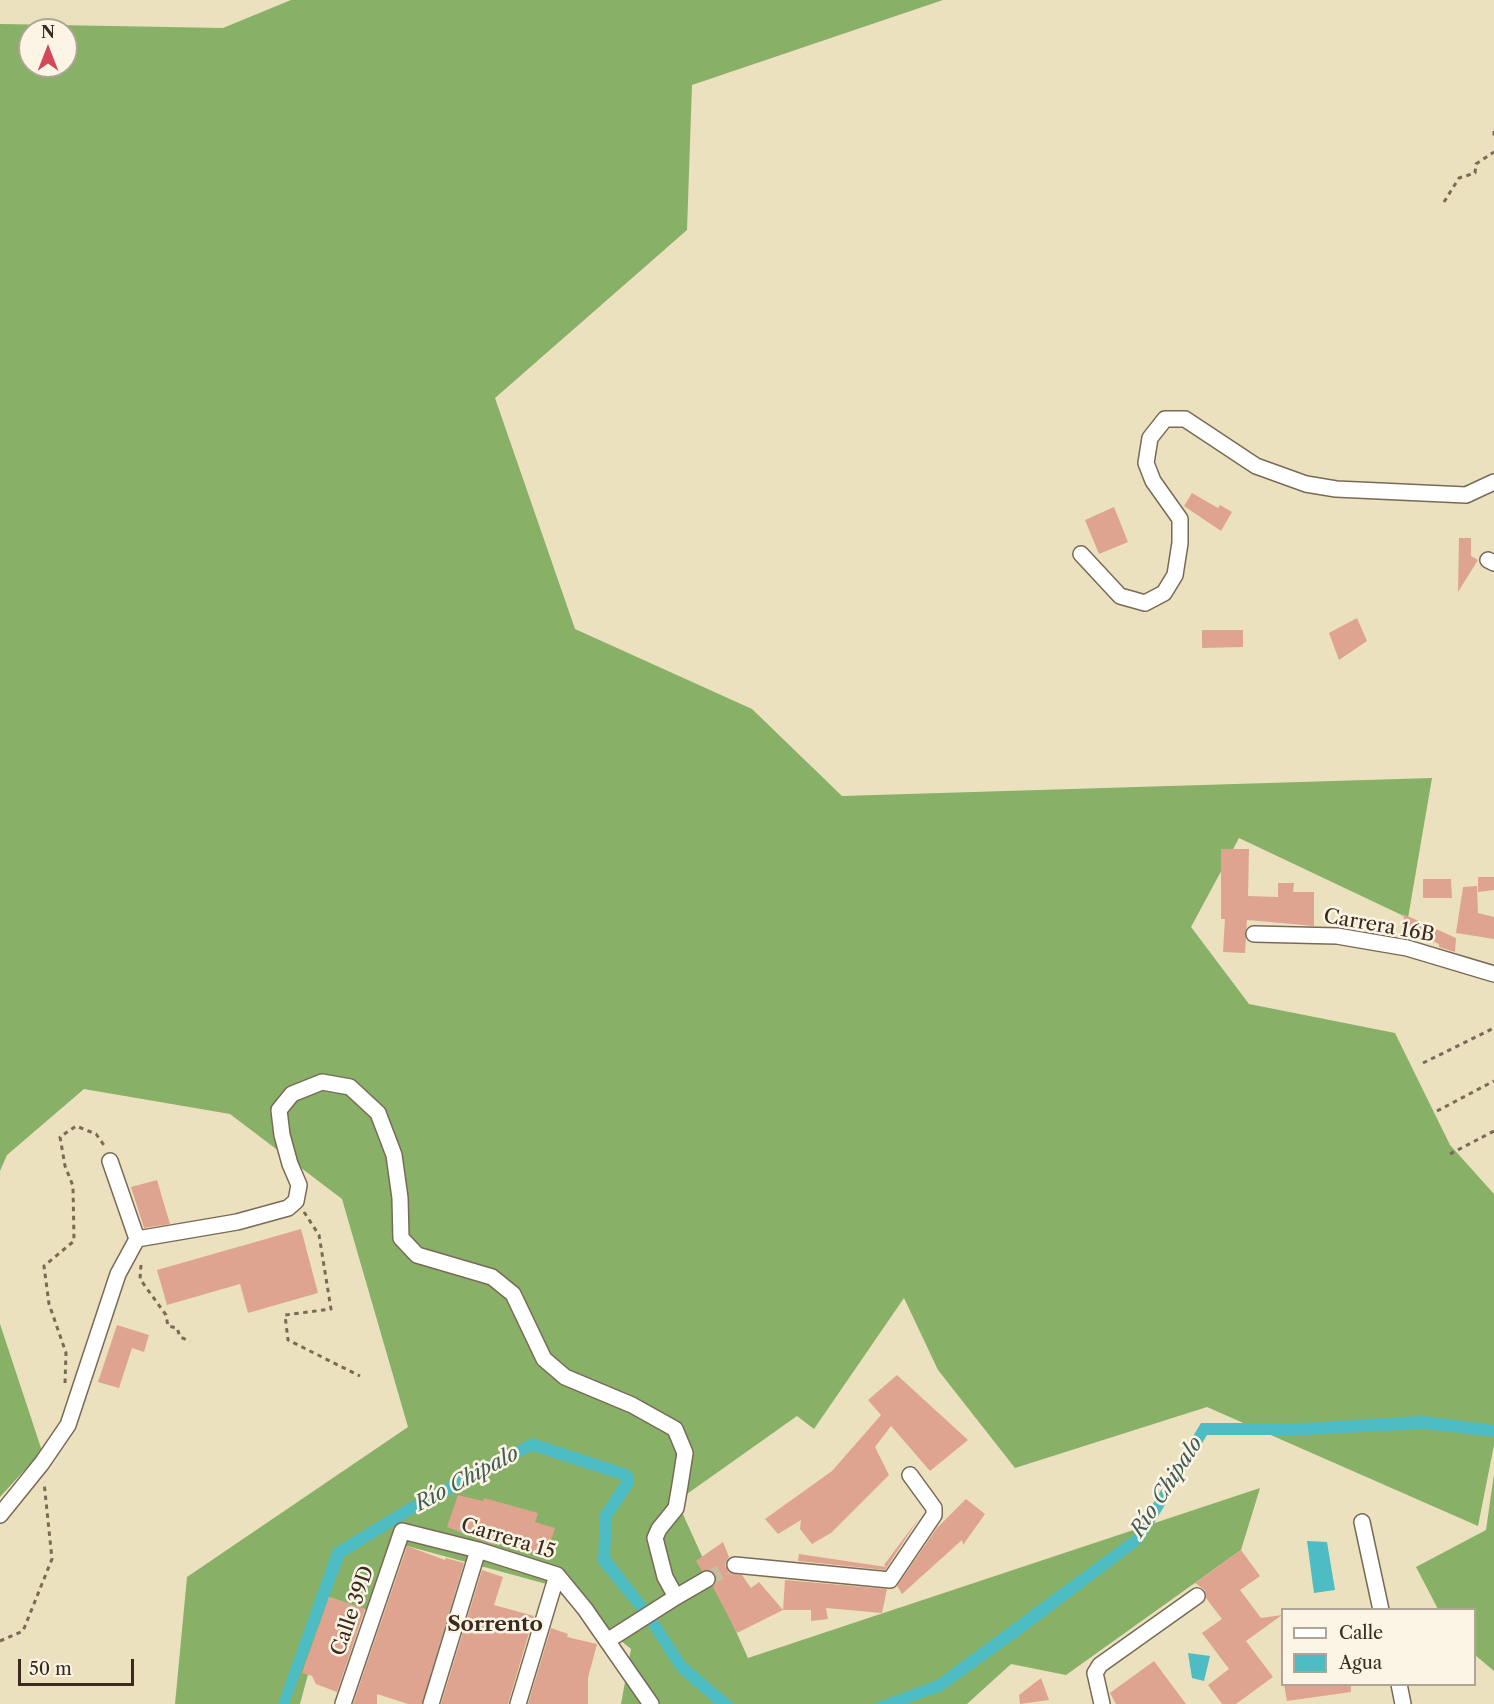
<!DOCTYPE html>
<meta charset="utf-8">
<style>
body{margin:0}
#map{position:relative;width:1494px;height:1704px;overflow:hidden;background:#ebe1be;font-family:"Libre Caslon Text",serif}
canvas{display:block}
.legend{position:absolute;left:1281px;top:1608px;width:195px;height:78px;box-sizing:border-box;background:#fcf5e5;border:2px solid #afa495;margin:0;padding:8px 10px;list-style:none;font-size:18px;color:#3b2a1e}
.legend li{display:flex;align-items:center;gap:12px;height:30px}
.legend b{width:30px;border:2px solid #afa495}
.north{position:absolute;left:18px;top:18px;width:60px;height:60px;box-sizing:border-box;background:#fcf5e5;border:2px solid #afa495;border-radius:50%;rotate:0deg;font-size:16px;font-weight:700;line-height:24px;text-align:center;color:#3b2a1e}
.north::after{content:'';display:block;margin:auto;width:21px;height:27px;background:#d1495b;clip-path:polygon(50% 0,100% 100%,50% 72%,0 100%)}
.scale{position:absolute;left:18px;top:1659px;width:116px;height:27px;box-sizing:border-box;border:3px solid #3b2a1e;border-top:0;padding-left:8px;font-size:18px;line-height:21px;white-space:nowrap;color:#3b2a1e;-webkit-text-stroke:4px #fcf5e5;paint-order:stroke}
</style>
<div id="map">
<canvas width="1494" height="1704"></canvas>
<ul class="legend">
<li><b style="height:8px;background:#fff"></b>Calle</li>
<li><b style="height:16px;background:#4dbcc3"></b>Agua</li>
</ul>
<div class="north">N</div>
<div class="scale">50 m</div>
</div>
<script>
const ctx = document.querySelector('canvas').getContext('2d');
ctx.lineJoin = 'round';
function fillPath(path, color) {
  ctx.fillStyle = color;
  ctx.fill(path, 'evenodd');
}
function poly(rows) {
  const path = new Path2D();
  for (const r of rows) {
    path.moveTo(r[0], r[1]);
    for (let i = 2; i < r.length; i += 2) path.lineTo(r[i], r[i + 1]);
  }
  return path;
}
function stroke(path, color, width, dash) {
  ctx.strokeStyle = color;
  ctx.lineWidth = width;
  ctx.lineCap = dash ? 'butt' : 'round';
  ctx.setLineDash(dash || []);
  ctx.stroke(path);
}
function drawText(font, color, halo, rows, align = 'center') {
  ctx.font = font + ' "Libre Caslon Text",serif';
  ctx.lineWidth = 5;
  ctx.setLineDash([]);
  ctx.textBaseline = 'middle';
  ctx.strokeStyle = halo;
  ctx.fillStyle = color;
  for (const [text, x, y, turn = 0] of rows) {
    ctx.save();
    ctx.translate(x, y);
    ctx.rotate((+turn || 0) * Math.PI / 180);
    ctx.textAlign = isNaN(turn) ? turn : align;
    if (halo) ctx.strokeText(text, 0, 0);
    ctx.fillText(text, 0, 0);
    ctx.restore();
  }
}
const forest = poly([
 [291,0,943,0,692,85,687,230,495,398,575,629,752,709,842,796,1432,778,1408,918,1239,838,1191,927,1249,1004,1395,1033,1450,1145,1494,1194,1494,1445,1478,1526,1207,1407,1015,1468,938,1370,904,1298,814,1429,797,1416,677,1501,748,1658,1260,1488,1241,1550,1066,1675,1011,1664,967,1704,621,1704,631,1649,554,1586,407,1546,367,1610,329,1597,300,1704,175,1704,187,1577,408,1427,342,1199,230,1114,84,1089,7,1155,0,1171,0,24,223,28],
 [30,30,66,30,66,66,30,66],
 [0,1324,42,1451,0,1497],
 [1494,1474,1494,1671,1475,1655,1474,1610,1438,1609,1416,1567,1486,1530]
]);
const water = poly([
 [1423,1416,1494,1425,1494,1437,1423,1429,1305,1435,1207,1435,1142,1543,1019,1636,942,1691,906,1704,873,1704,937,1680,1135,1534,1201,1423,1304,1423],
 [532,1438,627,1469,634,1475,634,1485,612,1517,610,1557,652,1611,685,1662,734,1704,715,1704,677,1671,644,1619,598,1563,600,1514,622,1480,532,1451,413,1514,344,1557,289,1704,278,1704,333,1549,407,1504],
 [1307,1541,1327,1542,1335,1590,1314,1593],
 [1188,1653,1210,1656,1204,1681,1192,1678]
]);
const building = poly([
 [1192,493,1218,508,1220,505,1232,512,1221,531,1184,506],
 [1114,507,1128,542,1099,554,1085,520],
 [1459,538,1471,538,1471,556,1478,560,1458,592],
 [1357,618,1367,641,1339,660,1329,633],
 [1202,630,1243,630,1243,647,1202,648],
 [1221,849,1249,849,1248,896,1278,897,1278,883,1294,883,1293,892,1314,892,1314,926,1247,920,1245,953,1223,952,1225,919,1221,919],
 [1478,877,1494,877,1494,890,1478,892],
 [1423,879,1451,879,1452,898,1423,898],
 [1477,886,1478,913,1494,917,1494,939,1456,933,1463,887],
 [1403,914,1456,938,1455,952,1439,947,1439,944,1406,929],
 [157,1180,170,1224,144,1228,131,1187],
 [301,1229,318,1293,248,1313,240,1284,167,1305,157,1270],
 [117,1325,149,1335,144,1352,132,1348,119,1388,98,1382],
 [897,1375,968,1440,930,1471,891,1426,875,1447,889,1475,831,1533,812,1544,800,1529,801,1520,778,1534,765,1519,832,1471,881,1415,868,1400],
 [458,1495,483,1501,484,1498,538,1513,535,1522,555,1528,546,1556,496,1542,495,1545,447,1527],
 [966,1499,985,1514,963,1545,962,1540,902,1594,897,1586,937,1528],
 [919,1518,885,1570,798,1561,799,1554,886,1567,884,1565],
 [723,1542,729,1557,725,1565,729,1573,742,1575,751,1588,759,1582,783,1610,737,1633,713,1587,717,1580,716,1575,711,1570,702,1571,696,1561],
 [407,1546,445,1560,446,1558,464,1563,422,1704,408,1704,377,1694,377,1704,353,1704],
 [1241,1550,1260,1576,1240,1590,1261,1618,1282,1615,1246,1641,1273,1677,1236,1704,1222,1704,1208,1685,1229,1669,1202,1633,1222,1619,1206,1598,1205,1590,1195,1583],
 [482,1570,503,1577,494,1605,534,1616,508,1704,441,1704],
 [785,1580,887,1589,882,1613,826,1608,828,1619,811,1621,811,1610,783,1610],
 [329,1597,365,1609,337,1692,316,1684,312,1676,302,1673],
 [551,1628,568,1634,567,1637,597,1644,588,1678,588,1704,528,1704],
 [1154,1661,1186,1704,1116,1704,1110,1693],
 [1041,1678,1049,1700,1020,1704,1019,1695],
 [1284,1684,1351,1684,1351,1692,1287,1701]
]);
const minorTunnel = poly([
 [707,1579,735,1565]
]);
const path = poly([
 [1494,131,1494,137],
 [1444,202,1459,178,1475,173,1476,164,1494,152],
 [1423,1063,1494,1028],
 [1437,1111,1494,1081],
 [1450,1154,1494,1131],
 [304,1212,319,1235,331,1309,285,1315,288,1340,360,1376],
 [141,1265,140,1279,166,1315,168,1326,177,1328,180,1337,190,1341],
 [65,1383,66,1353,49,1304,44,1266,74,1241,73,1186,65,1166,60,1137,76,1126,96,1134,106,1148],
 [0,1641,23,1631,52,1559,44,1482]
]);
const minor = poly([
 [1081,554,1120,596,1145,603,1164,593,1175,575,1180,543,1180,519,1153,481,1146,463,1150,438,1165,419,1185,419,1256,466,1306,484,1336,489,1466,495,1494,482],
 [1488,560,1494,563],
 [1254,934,1337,936,1407,948,1494,974],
 [110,1161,137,1239,237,1222,288,1208,296,1201,299,1185,290,1164,282,1135,279,1110,292,1094,322,1082,350,1087,378,1113,394,1155,400,1198,401,1238,417,1255,492,1277,513,1294,544,1359,565,1377,632,1405,675,1429,685,1453,680,1485,676,1508,659,1529,655,1538,665,1577,676,1597,707,1579],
 [0,1515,42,1463,68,1425,118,1274,137,1239],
 [1362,1522,1381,1610],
 [735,1565,890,1580,934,1515,934,1508,910,1475],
 [607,1641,676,1597],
 [1399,1684,1403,1704],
 [343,1704,402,1531,478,1550,557,1575,585,1609,651,1704],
 [431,1704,478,1550],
 [518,1704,557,1575],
 [1102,1704,1095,1673,1100,1665,1197,1596]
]);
const streetNames = [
 ["Carrera 16B",1379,926,10],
 ["Carrera 15",508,1539,17],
 ["Calle 39D",353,1611,-71]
];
const waterNames = [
 ["Río Chipalo",467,1479,-28],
 ["Río Chipalo",1167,1487,-57]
];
const neighbourhoodNames = [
 ["Sorrento",495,1625]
];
fillPath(forest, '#88b067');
fillPath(water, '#4dbcc3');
fillPath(building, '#dfa490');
stroke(minorTunnel, '#c8bc9e', 15, [15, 8]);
stroke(minor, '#796a56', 18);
stroke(path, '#796a56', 3, [4.5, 4.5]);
stroke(minor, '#fff', 15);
drawText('20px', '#3b2a1e', '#fcf5e5', streetNames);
drawText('italic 21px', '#415d58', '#fcf5e5', waterNames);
drawText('bold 21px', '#3b2a1e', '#fcf5e5', neighbourhoodNames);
</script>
